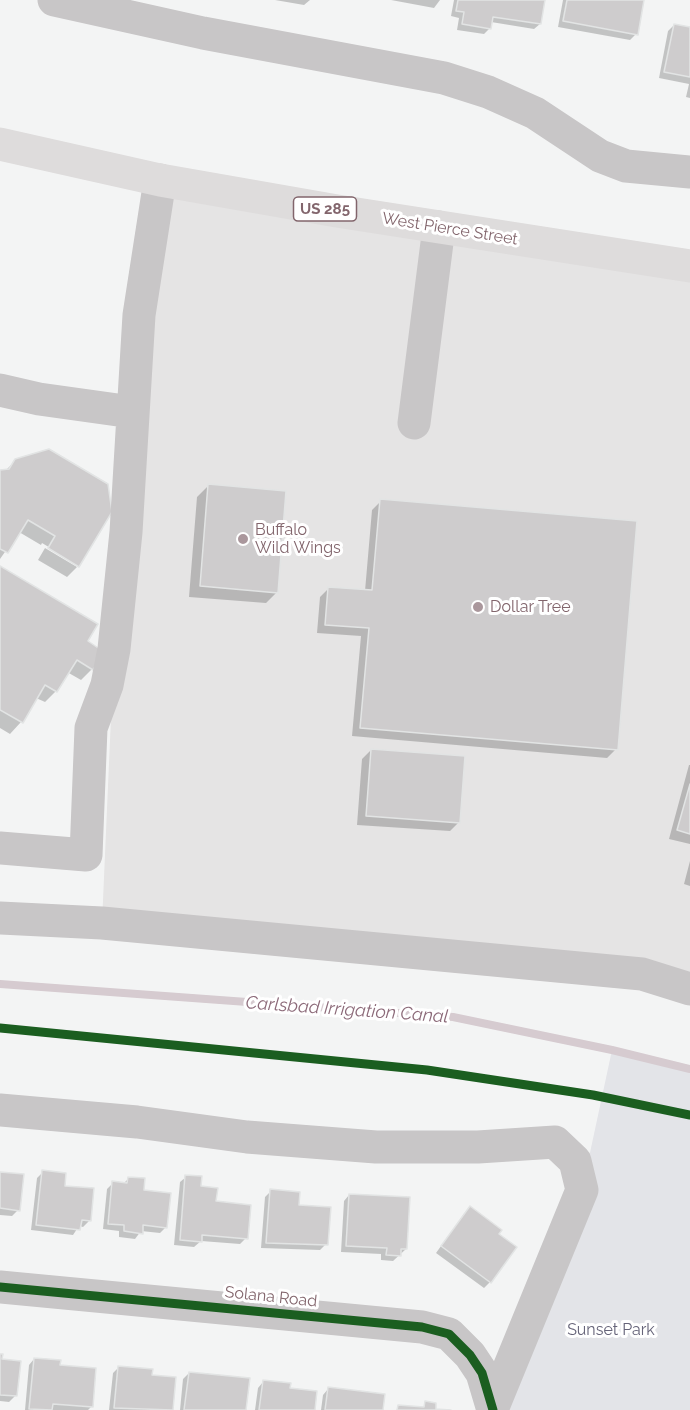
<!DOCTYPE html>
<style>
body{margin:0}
canvas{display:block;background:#f3f4f4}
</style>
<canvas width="690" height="1410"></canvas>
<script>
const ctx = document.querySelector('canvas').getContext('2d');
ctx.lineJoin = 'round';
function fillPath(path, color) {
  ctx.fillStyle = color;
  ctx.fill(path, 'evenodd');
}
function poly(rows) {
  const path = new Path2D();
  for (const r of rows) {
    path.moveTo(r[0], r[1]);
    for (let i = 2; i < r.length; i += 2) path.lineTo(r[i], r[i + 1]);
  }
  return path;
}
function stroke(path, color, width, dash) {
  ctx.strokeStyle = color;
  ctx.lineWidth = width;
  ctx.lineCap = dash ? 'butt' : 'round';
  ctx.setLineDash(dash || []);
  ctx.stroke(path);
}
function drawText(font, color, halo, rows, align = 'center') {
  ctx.font = font + ' Raleway,sans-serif';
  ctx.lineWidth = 6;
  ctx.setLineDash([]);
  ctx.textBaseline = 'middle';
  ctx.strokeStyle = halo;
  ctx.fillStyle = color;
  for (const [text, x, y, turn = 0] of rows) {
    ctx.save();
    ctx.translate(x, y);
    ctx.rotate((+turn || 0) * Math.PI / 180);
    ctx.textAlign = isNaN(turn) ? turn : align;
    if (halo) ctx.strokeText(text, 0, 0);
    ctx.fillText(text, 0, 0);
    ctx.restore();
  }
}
const built = poly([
 [160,180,690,266,690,987,102,923,114,649]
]);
const green = poly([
 [612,1050,690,1069,690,1410,493,1410,582,1190]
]);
const shadow = poly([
 [275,0,310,0,304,5],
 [391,0,440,0,434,8],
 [454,0,543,0,540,24,534,29,491,22,490,28,484,34,457,30,459,18,451,16],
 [563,0,643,0,636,34,630,40,558,27],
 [674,25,690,29,690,98,686,97,689,84,659,78,668,31],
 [16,460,110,512,77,567,77,564,42,543,41,545,19,532,0,559,0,471,5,471],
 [208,486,277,592,266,603,189,597,197,497],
 [381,501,616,749,607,758,352,736,361,636,317,633,320,597,329,588,365,591,372,510],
 [45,548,77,567,67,577,38,560],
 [0,568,86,642,92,669,81,680,67,672,56,691,45,702,36,698,21,722,10,734,0,728],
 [371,750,459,822,450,831,357,825,362,759],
 [689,765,690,765,690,844,669,839],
 [690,861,690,886,684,884],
 [43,1172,63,1187,89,1221,83,1227,79,1226,73,1235,31,1230,37,1178],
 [0,1173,18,1210,12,1216,0,1215],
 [186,1177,215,1203,246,1238,240,1244,201,1241,194,1247,174,1245,180,1182],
 [129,1178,142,1191,166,1227,160,1233,141,1231,135,1239,119,1237,119,1231,103,1229,107,1189,113,1183,123,1184],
 [271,1191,297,1206,326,1244,320,1250,261,1248,265,1197],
 [349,1195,406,1249,393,1261,381,1260,381,1254,341,1252,344,1201],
 [464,1214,497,1234,490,1282,484,1288,436,1253],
 [0,1355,15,1396,9,1402,0,1401],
 [34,1359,58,1366,92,1406,88,1410,25,1410,29,1365],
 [119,1367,150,1376,174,1378,171,1410,109,1410,113,1373],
 [189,1373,245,1410,180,1410,183,1379],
 [263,1382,289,1389,313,1410,255,1410,258,1388],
 [328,1389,382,1410,321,1410,323,1395]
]);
const stream = poly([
 [0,984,453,1017,612,1050,690,1069]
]);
const building = poly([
 [458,0,545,0,541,24,493,17,491,29,462,24,464,12,456,11,458,0],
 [567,0,644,0,638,35,563,21,567,0],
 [674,24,690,27,690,77,664,72,674,24],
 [49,449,108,484,112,512,79,567,48,548,55,536,28,520,8,553,0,549,0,470,9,469,15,459,49,449],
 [208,484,286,491,278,593,200,586,208,484],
 [380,499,637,521,618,750,360,728,369,628,325,625,328,587,372,590,380,499],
 [0,566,98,624,88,641,104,652,93,670,77,660,57,692,45,685,23,723,0,710,0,566],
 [371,749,465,756,460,823,366,816,371,749],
 [690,784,690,834,677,830,690,784],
 [42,1170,66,1173,65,1186,94,1188,91,1221,82,1220,80,1230,36,1225,42,1170],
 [0,1172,24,1174,20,1211,0,1208,0,1172],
 [185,1175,202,1176,201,1186,218,1188,216,1201,251,1205,248,1239,202,1235,202,1242,180,1240,185,1175],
 [128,1177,145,1178,144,1190,171,1193,167,1228,143,1225,143,1234,124,1231,124,1225,108,1224,112,1181,127,1183,128,1177],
 [270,1189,300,1192,299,1205,331,1207,328,1245,266,1243,270,1189],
 [349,1194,410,1197,407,1249,401,1249,401,1256,386,1255,387,1248,346,1246,349,1194],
 [470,1206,502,1230,499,1234,517,1247,491,1283,441,1246,470,1206],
 [0,1354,3,1354,2,1359,21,1361,17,1396,0,1395,0,1354],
 [34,1358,61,1360,60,1365,96,1368,93,1407,53,1404,52,1410,29,1409,34,1358],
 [118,1366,153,1369,152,1375,176,1377,173,1410,114,1408,118,1366],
 [189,1372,250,1378,246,1410,184,1410,189,1372],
 [263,1380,291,1383,290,1388,317,1391,315,1410,259,1410,263,1380],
 [328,1387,385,1394,383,1410,325,1410,328,1387],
 [425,1401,436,1403,436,1409,451,1410,397,1410,398,1405,424,1407,425,1401]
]);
const minor = poly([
 [54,0,203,33,444,78,488,92,535,113,600,156,626,166,690,172],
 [0,390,39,399,132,412],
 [414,423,439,227],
 [0,848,86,855,91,728,107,685,114,649,126,532,139,315,160,180],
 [0,918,102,923,642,974,690,989],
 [0,1110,137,1122,247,1137,376,1147,478,1147,555,1142,575,1161,582,1190,493,1407],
 [0,1287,422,1327,449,1334,470,1355,482,1373,493,1410]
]);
const highway = poly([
 [0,144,160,180,337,211,690,266]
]);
const cycleway = poly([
 [0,1028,427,1070,593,1095,690,1115],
 [0,1287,422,1327,449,1334,470,1355,482,1373,493,1410]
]);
const markers = [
 [243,539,6,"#aa979c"],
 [478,607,6,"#aa979c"]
];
const shields = [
 [325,209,63]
];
const shieldNames = [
 ["US 285",325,209]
];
const streetNames = [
 ["West Pierce Street",450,229,9],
 ["Solana Road",271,1297,6]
];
const poiNames = [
 ["Buffalo",255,530],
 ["Wild Wings",255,548],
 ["Dollar Tree",490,607]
];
const parkNames = [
 ["Sunset Park",611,1330]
];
const waterNames = [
 ["Carlsbad Irrigation Canal",347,1010,4]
];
fillPath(built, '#e5e4e4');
fillPath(green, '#e3e4e8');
fillPath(shadow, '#0003');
stroke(stream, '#d6cbd0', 8);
fillPath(building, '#cecccd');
stroke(building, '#e2e4e4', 1.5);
stroke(minor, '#c8c6c7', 33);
stroke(highway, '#dedcdc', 33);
stroke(cycleway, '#1b5e20', 9);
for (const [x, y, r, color] of markers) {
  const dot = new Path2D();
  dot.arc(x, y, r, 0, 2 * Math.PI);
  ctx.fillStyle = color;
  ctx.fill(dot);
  stroke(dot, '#fff', 2);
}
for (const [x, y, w] of shields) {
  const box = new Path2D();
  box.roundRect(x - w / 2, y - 12, w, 24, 4.5);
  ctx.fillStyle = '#fff';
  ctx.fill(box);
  stroke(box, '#82656c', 1.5);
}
drawText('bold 15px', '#82656c', null, shieldNames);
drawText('16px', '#82656c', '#fff', streetNames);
drawText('16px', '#82656c', '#fff', poiNames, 'left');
drawText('16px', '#666479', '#fff', parkNames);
drawText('italic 18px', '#8c6a79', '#fff', waterNames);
</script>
